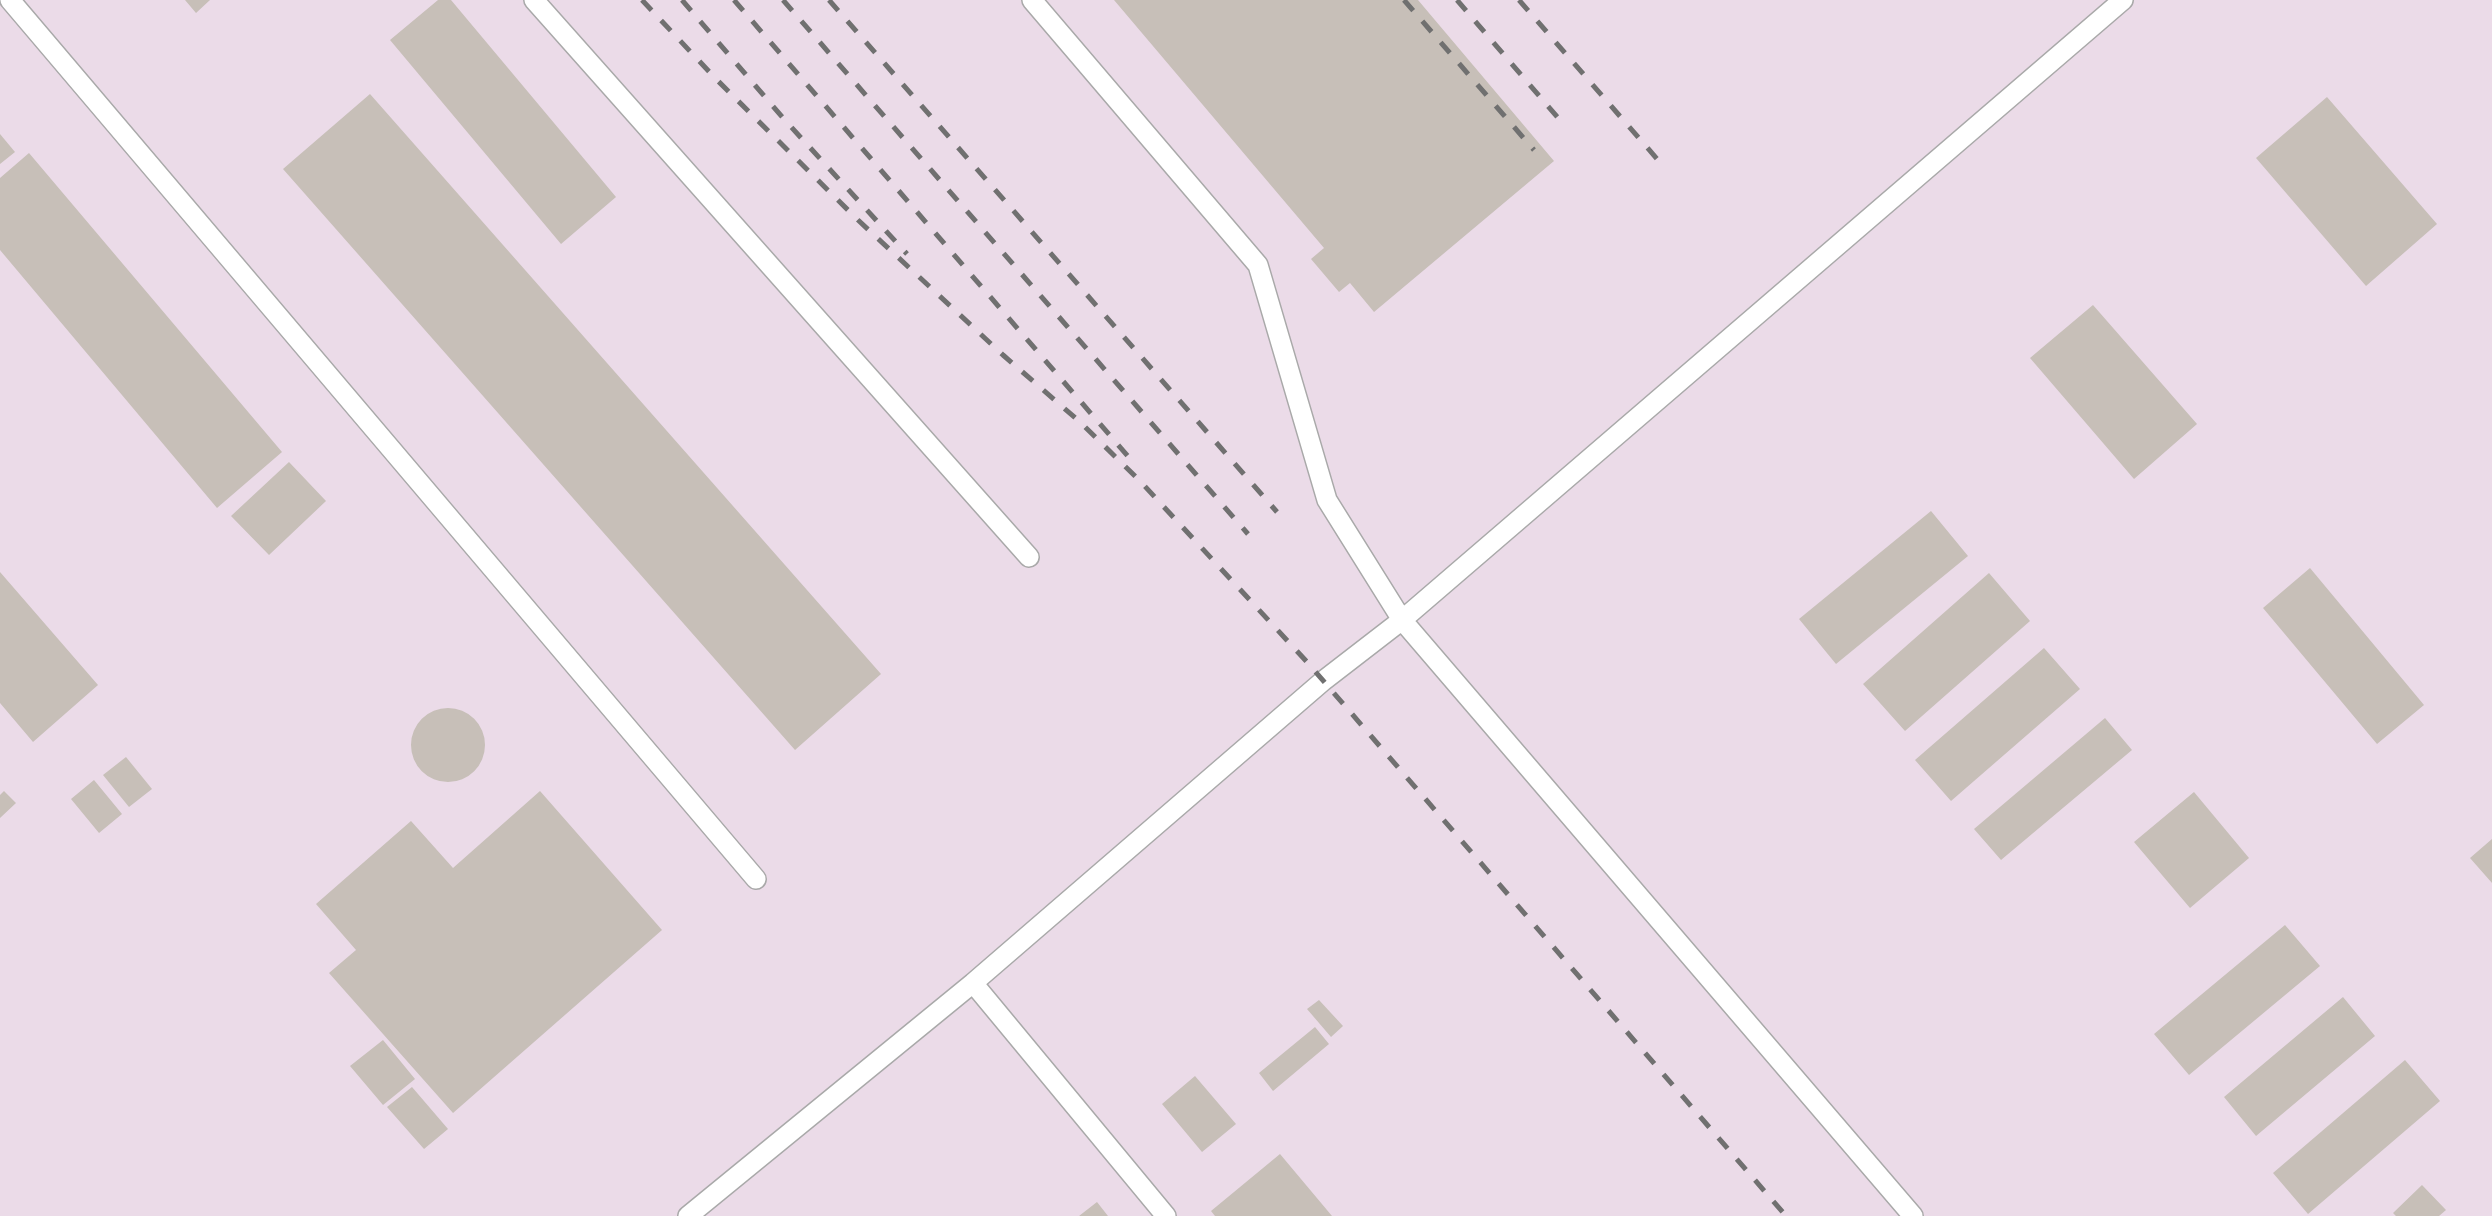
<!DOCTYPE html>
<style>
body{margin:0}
canvas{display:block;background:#f2efe9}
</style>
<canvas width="2492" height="1216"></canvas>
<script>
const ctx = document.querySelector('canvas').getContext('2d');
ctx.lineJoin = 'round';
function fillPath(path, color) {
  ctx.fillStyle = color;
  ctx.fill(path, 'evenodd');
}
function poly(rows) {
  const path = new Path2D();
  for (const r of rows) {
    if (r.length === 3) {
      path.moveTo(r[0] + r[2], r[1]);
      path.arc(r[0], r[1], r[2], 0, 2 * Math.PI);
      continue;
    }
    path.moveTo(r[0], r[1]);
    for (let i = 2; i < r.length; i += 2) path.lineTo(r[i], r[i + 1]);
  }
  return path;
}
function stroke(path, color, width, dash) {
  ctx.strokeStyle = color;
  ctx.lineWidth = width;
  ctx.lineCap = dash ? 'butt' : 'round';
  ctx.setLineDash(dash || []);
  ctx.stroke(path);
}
const industrial = poly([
 [0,0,2492,0,2492,1216,0,1216]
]);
const building = poly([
 [185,0,210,0,196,13],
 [438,0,451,0,616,197,561,244,390,40],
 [1114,0,1418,0,1554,161,1374,312,1350,283,1339,292,1311,259,1324,248],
 [370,94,881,674,795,750,283,169],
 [2327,97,2437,224,2366,286,2256,158],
 [0,134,15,152,0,164],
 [29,153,282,452,217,508,0,250,0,178],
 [2093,305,2197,424,2134,479,2030,358],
 [289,462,326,501,269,555,231,516],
 [1931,511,1968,556,1836,664,1799,619],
 [2310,568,2424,705,2377,744,2263,608],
 [0,572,98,685,33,742,0,703],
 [1989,573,2030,621,1905,731,1863,684],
 [2044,648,2080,689,1951,801,1915,760],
 [448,745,37],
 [2105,718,2132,750,2001,860,1974,829],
 [126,757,152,789,129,807,103,775],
 [94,780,122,814,99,833,71,799],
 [4,791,16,803,0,818,0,795],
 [540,791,662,930,453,1113,329,973,356,950,316,904,411,821,453,868],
 [2194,792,2249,858,2190,908,2134,842],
 [2492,839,2492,883,2470,858],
 [2285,925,2320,966,2189,1075,2154,1034],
 [2343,997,2375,1036,2256,1136,2224,1097],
 [1319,1000,1343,1026,1331,1037,1307,1009],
 [1315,1027,1329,1044,1273,1091,1259,1073],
 [383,1040,415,1079,383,1105,350,1066],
 [2405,1060,2440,1101,2308,1214,2273,1173],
 [1195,1076,1236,1124,1202,1152,1162,1104],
 [412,1087,448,1129,424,1149,387,1107],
 [1280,1154,1332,1216,1215,1216,1211,1211],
 [2422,1185,2446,1210,2439,1216,2396,1216,2393,1213],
 [1097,1202,1108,1216,1079,1216]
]);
const lane = poly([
 [10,0,756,879],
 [534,0,1029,557],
 [1032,0,1258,265,1327,500,1402,620,1913,1216],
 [973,983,1166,1216],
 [688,1216,973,983,1323,681,1402,620,2123,0]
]);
const rail = poly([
 [642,0,716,79,858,220,1003,355,1080,422,1140,481,1307,662,1786,1216],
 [682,0,783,118,907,254],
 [734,0,1132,461],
 [783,0,1248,534],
 [829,0,1277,512],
 [1404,0,1534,150],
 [1457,0,1565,126],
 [1519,0,1658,160]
]);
fillPath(industrial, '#ebdbe8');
fillPath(building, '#c7bfb8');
stroke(lane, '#a9a9a9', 22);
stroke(lane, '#fff', 19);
stroke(rail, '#707070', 5, [14, 14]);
</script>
